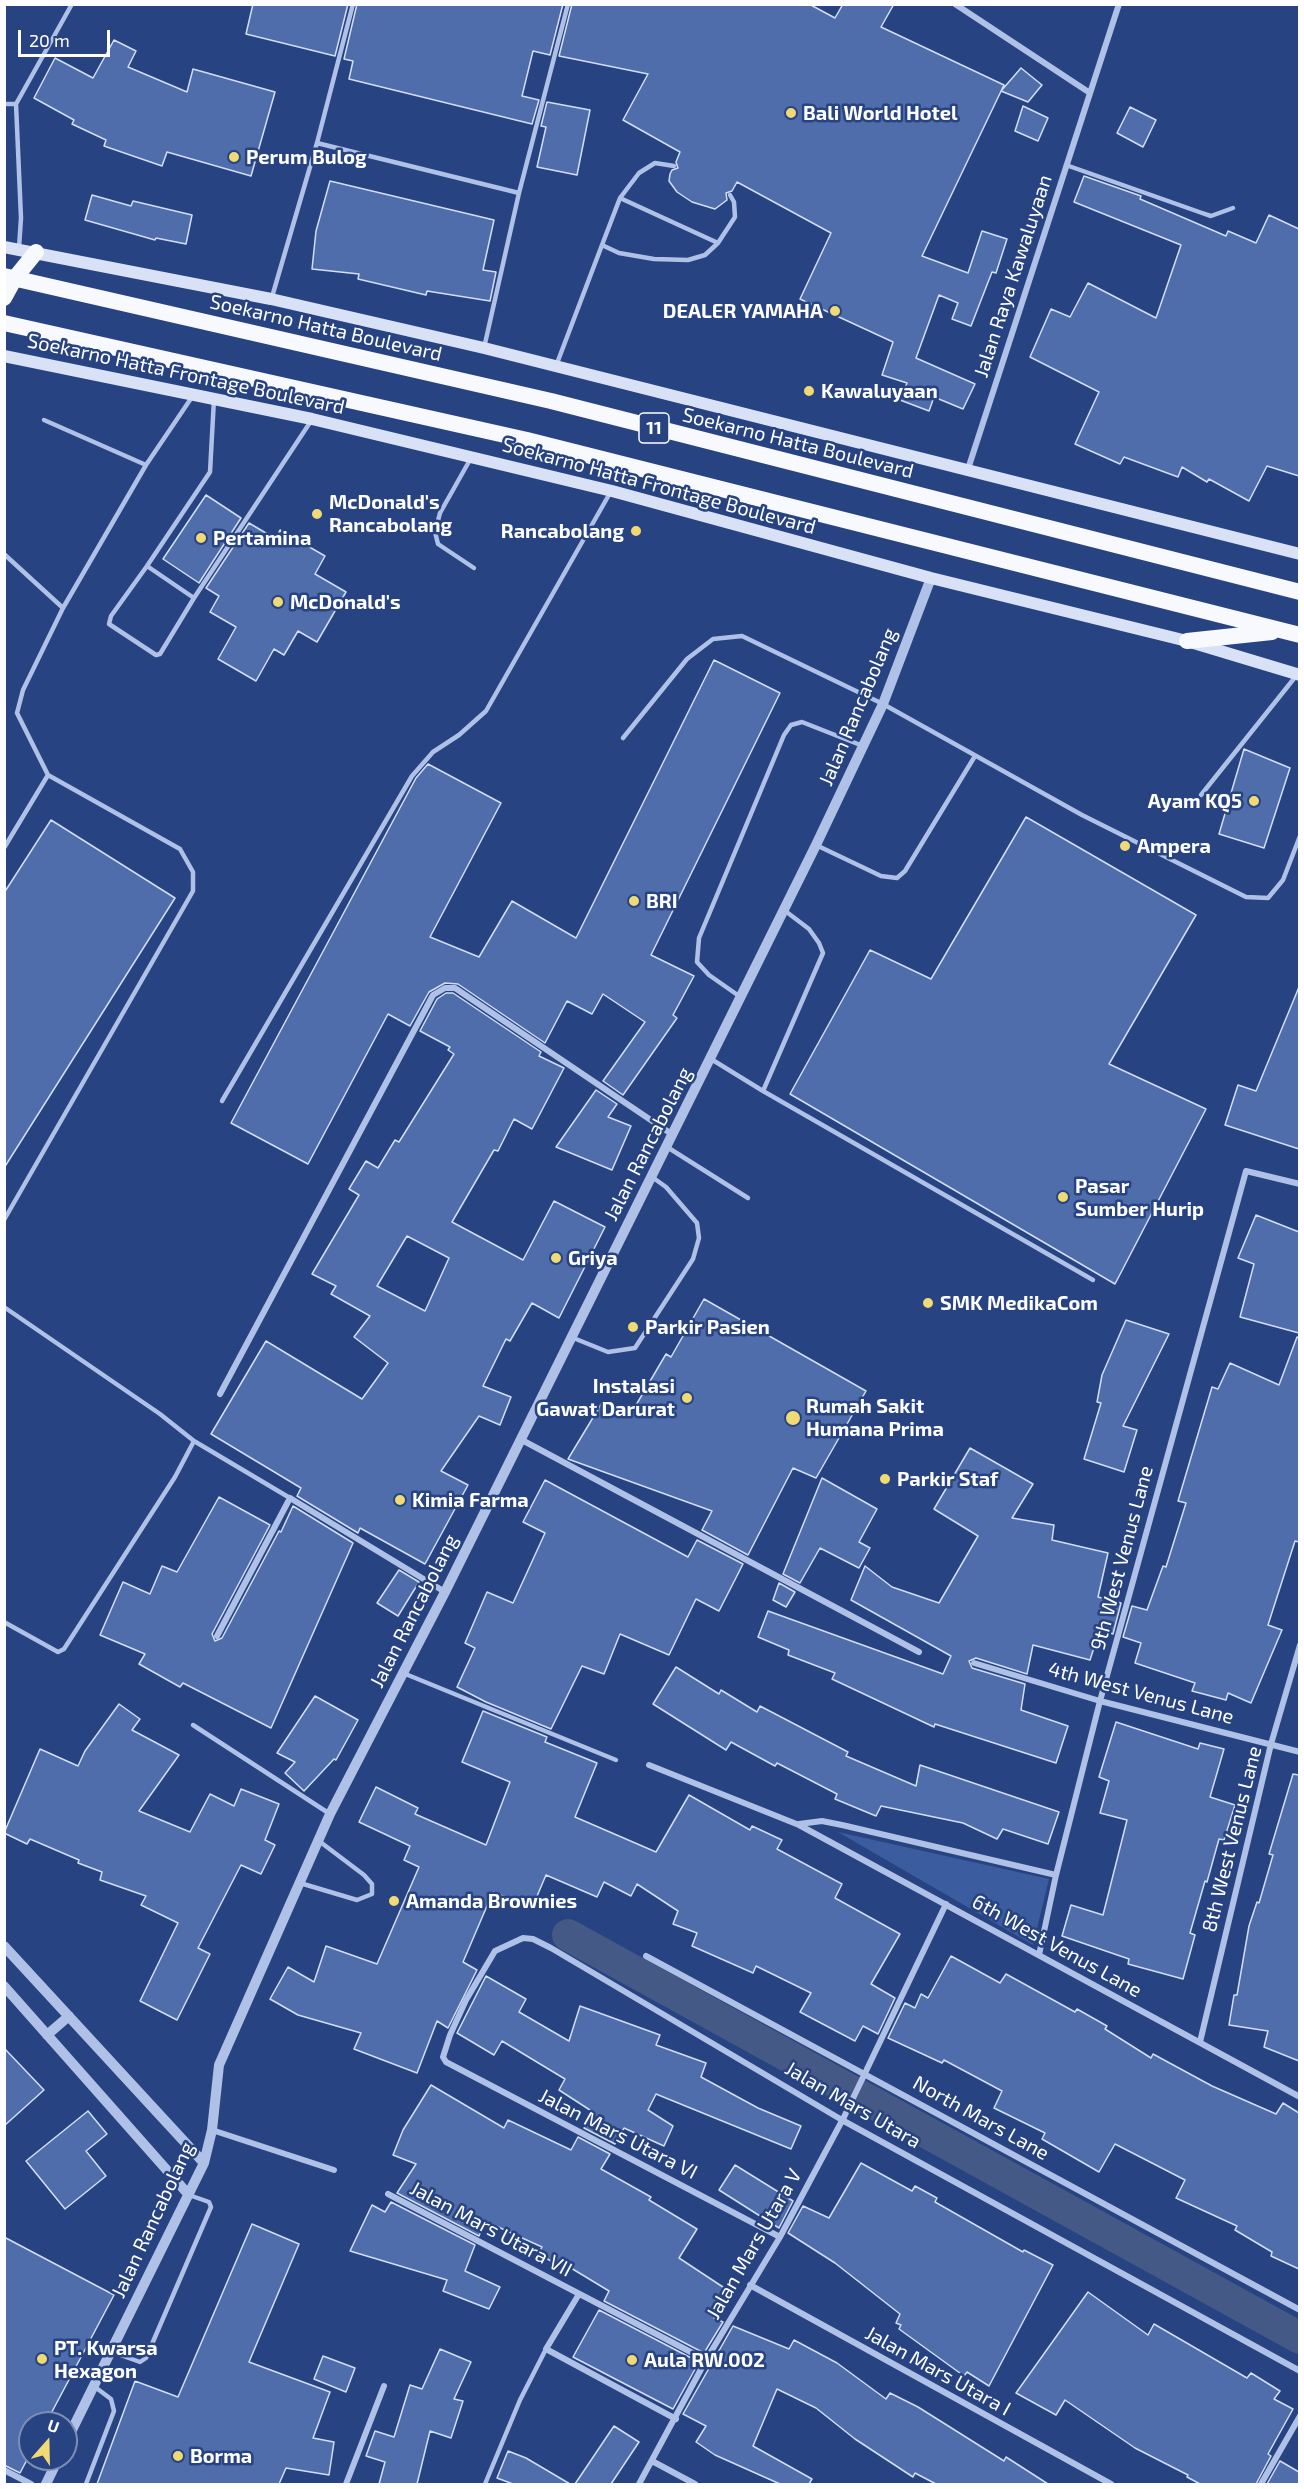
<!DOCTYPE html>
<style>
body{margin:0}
#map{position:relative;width:1304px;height:2489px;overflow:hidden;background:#274381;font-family:"Exo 2",sans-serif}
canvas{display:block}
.frame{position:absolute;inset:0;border:6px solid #fff;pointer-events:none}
.north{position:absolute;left:18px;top:2411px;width:60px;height:60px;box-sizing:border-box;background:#274381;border:2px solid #7d8eb3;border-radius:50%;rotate:20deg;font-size:16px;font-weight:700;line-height:24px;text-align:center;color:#fff}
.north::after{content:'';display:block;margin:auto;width:21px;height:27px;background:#efda74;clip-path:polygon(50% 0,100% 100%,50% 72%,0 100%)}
.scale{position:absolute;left:18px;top:30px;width:92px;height:27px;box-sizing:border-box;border:3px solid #fff;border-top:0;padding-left:8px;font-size:18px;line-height:21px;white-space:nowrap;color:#fff;-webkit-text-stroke:4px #274381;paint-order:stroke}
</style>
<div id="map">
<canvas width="1304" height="2489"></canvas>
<div class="frame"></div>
<div class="north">U</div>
<div class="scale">20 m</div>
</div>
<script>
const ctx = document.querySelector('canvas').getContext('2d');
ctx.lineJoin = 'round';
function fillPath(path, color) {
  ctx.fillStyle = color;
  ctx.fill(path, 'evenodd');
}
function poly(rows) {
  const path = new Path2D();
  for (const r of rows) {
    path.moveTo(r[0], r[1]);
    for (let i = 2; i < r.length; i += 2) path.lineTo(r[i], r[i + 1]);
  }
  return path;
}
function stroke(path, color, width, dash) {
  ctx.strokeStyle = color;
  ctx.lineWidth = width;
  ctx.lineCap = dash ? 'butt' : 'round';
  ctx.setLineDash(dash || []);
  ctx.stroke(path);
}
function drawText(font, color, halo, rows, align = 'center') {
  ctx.font = font + ' "Exo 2",sans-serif';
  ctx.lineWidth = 5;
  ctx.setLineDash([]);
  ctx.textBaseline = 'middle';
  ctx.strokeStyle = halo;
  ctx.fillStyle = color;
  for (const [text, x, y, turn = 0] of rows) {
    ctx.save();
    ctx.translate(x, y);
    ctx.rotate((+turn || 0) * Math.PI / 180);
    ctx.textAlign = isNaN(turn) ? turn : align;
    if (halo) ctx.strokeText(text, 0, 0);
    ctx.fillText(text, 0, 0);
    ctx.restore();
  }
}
const green = poly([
 [838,1832,1049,1879,1033,1945]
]);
const canal = poly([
 [568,1935,1300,2338]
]);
const building = poly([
 [253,4,348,4,335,56,246,34,253,4],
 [357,4,563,4,550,55,533,51,522,96,539,100,532,124,349,79,353,61,344,59,357,4],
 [572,4,809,4,835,18,843,4,894,4,881,27,1004,85,922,256,968,273,982,231,1007,239,996,273,992,272,971,326,952,319,958,303,939,295,916,358,975,384,963,409,934,397,929,411,900,400,907,383,882,375,893,342,800,299,831,233,737,182,732,191,726,193,727,200,715,209,692,202,677,192,669,181,670,174,672,170,678,168,676,162,680,152,623,120,648,74,559,56,572,4],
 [114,40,136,51,128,67,187,92,193,69,275,92,251,176,167,152,162,166,104,146,106,140,72,124,74,120,34,98,55,58,93,78,114,40],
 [1021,68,1042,85,1028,102,1001,91,1021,68],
 [547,102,590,110,577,175,537,167,546,127,541,126,547,102],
 [1023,106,1048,118,1038,141,1015,131,1023,106],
 [1130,107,1156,120,1143,147,1117,133,1130,107],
 [1084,176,1141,196,1140,199,1226,236,1228,231,1256,243,1269,215,1299,229,1299,476,1267,466,1249,501,1209,479,1207,482,1182,467,1178,477,1124,457,1120,464,1075,444,1099,392,1030,357,1051,309,1070,317,1088,283,1156,318,1181,245,1074,202,1084,176],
 [330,181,494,220,483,270,496,272,490,301,427,291,426,295,358,279,359,274,312,269,316,231,330,181],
 [92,195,131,206,133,201,192,215,186,244,156,238,155,240,85,220,92,195],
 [206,495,241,518,199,583,163,559,206,495],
 [249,523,276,539,280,530,325,556,315,574,346,592,317,642,298,631,284,655,274,649,256,681,218,659,236,627,210,612,219,596,206,588,249,523],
 [714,660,780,693,651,955,694,976,673,1015,677,1018,623,1095,603,1081,645,1022,603,994,592,1014,567,1001,545,1043,458,984,445,983,429,992,410,1026,388,1014,308,1164,231,1123,416,778,428,764,501,803,430,937,479,957,512,901,576,938,714,660],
 [1244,749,1290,768,1264,848,1219,834,1244,749],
 [1026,817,1196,915,1109,1064,1206,1109,1115,1284,790,1094,870,950,931,979,1026,817],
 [51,820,175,898,4,1168,4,893,51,820],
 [1299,987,1299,1149,1225,1125,1238,1085,1256,1091,1299,987],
 [446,993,453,993,541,1052,539,1056,564,1068,532,1129,514,1119,498,1151,494,1150,452,1222,523,1260,554,1201,605,1227,559,1318,532,1303,510,1341,506,1339,483,1386,511,1397,500,1425,479,1416,441,1471,468,1485,425,1564,360,1528,358,1533,297,1496,301,1488,211,1434,266,1341,362,1399,388,1363,354,1337,370,1316,331,1294,336,1286,312,1274,359,1195,349,1189,366,1161,378,1168,395,1140,399,1142,454,1054,448,1050,450,1047,420,1031,437,999,446,993],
 [407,1236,449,1258,425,1311,377,1286,407,1236],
 [596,1090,617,1104,608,1117,631,1126,612,1170,556,1147,596,1090],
 [1256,1215,1299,1232,1299,1333,1240,1317,1254,1264,1238,1258,1256,1215],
 [704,1299,866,1391,816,1478,793,1468,748,1555,702,1530,712,1511,568,1459,603,1401,629,1417,666,1354,671,1357,704,1299],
 [1126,1320,1169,1334,1123,1426,1137,1430,1124,1472,1084,1459,1101,1403,1097,1402,1102,1375,1126,1320],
 [1297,1337,1299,1338,1299,1542,1295,1541,1268,1625,1282,1630,1251,1703,1228,1693,1226,1700,1192,1691,1195,1683,1135,1663,1141,1643,1123,1637,1132,1606,1147,1610,1163,1566,1166,1567,1186,1503,1178,1501,1212,1387,1218,1389,1230,1363,1279,1385,1297,1337],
 [970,1448,1033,1484,1012,1518,1054,1525,1052,1540,1108,1553,1098,1597,1121,1603,1113,1634,1100,1629,1090,1660,1033,1645,1027,1674,976,1658,969,1661,972,1668,1025,1684,1021,1710,1068,1726,1056,1763,935,1724,934,1727,832,1679,835,1673,788,1655,789,1650,758,1637,768,1611,943,1674,951,1656,851,1600,865,1566,892,1587,939,1603,978,1536,934,1509,970,1448],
 [822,1478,877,1509,859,1542,870,1548,859,1568,820,1548,800,1583,783,1574,822,1478],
 [545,1480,688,1557,697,1540,743,1564,719,1611,696,1599,669,1655,620,1634,604,1674,582,1666,551,1729,486,1702,457,1687,475,1648,465,1643,487,1592,513,1603,545,1533,523,1522,545,1480],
 [219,1497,270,1525,212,1634,215,1641,222,1638,279,1531,281,1532,293,1506,353,1543,271,1728,183,1683,180,1687,139,1664,145,1654,100,1635,123,1582,150,1594,162,1566,177,1572,219,1497],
 [399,1570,419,1582,398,1616,377,1603,399,1570],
 [779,1583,795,1592,786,1607,773,1600,779,1583],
 [676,1667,719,1694,721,1690,757,1712,760,1706,848,1752,846,1756,916,1786,920,1765,1059,1812,1048,1844,1003,1829,997,1839,963,1823,881,1806,876,1816,835,1799,837,1794,777,1763,775,1766,731,1742,726,1750,653,1704,676,1667],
 [315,1696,358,1720,336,1760,334,1759,304,1791,285,1773,295,1762,277,1753,315,1696],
 [119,1704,140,1719,132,1730,179,1755,139,1811,190,1832,210,1794,234,1806,241,1789,279,1804,265,1840,275,1845,261,1874,241,1865,198,1948,210,1954,177,2020,140,2001,178,1923,141,1905,146,1896,100,1880,102,1872,78,1863,79,1860,30,1839,27,1844,4,1833,40,1749,78,1766,85,1751,119,1704],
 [483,1711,547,1737,545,1742,597,1763,575,1817,656,1852,689,1795,750,1830,752,1826,782,1840,777,1849,842,1884,835,1898,900,1934,871,1984,895,1998,878,2034,863,2026,855,2041,800,2012,811,1993,756,1966,753,1973,692,1946,697,1933,673,1924,678,1911,637,1884,631,1896,604,1882,597,1897,546,1875,532,1908,493,1892,463,1962,477,1970,448,2028,437,2021,417,2073,354,2049,361,2033,298,2015,270,1999,288,1967,314,1982,326,1946,377,1964,419,1867,404,1860,410,1846,359,1822,376,1787,418,1808,415,1814,486,1845,510,1782,462,1762,483,1711],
 [1116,1722,1198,1749,1200,1743,1224,1749,1210,1797,1235,1805,1224,1840,1219,1839,1207,1882,1205,1881,1190,1933,1195,1935,1183,1979,1128,1964,1129,1959,1062,1936,1071,1905,1103,1915,1127,1820,1100,1813,1109,1781,1099,1777,1116,1722],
 [1293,1774,1299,1775,1299,2061,1264,2047,1268,2031,1229,2025,1234,1995,1237,1995,1249,1926,1257,1902,1259,1903,1273,1855,1269,1854,1293,1774],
 [951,1956,1000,1983,1006,1974,1075,2012,1077,2009,1107,2026,1105,2029,1151,2058,1153,2054,1212,2086,1276,2114,1283,2103,1299,2113,1299,2269,1271,2256,1272,2252,1235,2230,1237,2226,1176,2198,1185,2180,1115,2144,1099,2172,1042,2139,1045,2133,994,2108,1002,2091,944,2060,942,2063,888,2038,905,2003,915,2008,921,1994,928,1998,951,1956],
 [486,1976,526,1999,519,2012,569,2041,580,2006,660,2035,656,2045,706,2063,701,2077,758,2108,801,2126,791,2149,656,2094,648,2110,673,2126,664,2146,624,2128,615,2144,584,2128,593,2112,559,2090,565,2079,502,2041,494,2055,457,2033,486,1976],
 [4,2048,44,2090,4,2126,4,2048],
 [431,2085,504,2128,508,2120,571,2150,578,2137,610,2154,601,2169,651,2197,649,2200,697,2229,679,2258,729,2291,714,2318,723,2322,704,2353,604,2301,609,2291,566,2265,564,2268,538,2254,542,2247,485,2221,479,2236,397,2193,416,2164,393,2155,403,2130,431,2085],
 [88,2111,107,2134,86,2151,106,2176,65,2209,26,2161,88,2111],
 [861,2163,912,2191,915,2186,937,2198,935,2202,1023,2252,1024,2250,1053,2265,989,2386,967,2372,964,2376,899,2329,901,2325,896,2323,900,2314,835,2263,788,2233,803,2206,829,2218,861,2163],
 [735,2165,793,2201,779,2228,719,2190,735,2165],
 [391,2202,475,2245,465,2271,500,2287,489,2309,443,2291,447,2280,350,2251,372,2205,385,2212,391,2202],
 [252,2224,299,2244,249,2362,330,2392,313,2438,334,2442,329,2475,286,2468,279,2484,97,2484,135,2381,178,2397,252,2224],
 [4,2237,114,2295,46,2423,30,2423,30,2454,20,2473,4,2465,4,2237],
 [1088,2292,1148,2335,1154,2324,1247,2378,1251,2373,1280,2391,1274,2399,1293,2409,1268,2454,1271,2456,1256,2484,1200,2484,1187,2477,1188,2475,1135,2448,1065,2400,1056,2415,1016,2393,1088,2292],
 [599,2310,699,2362,673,2409,573,2357,599,2310],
 [733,2326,789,2349,794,2340,837,2363,886,2399,890,2393,918,2407,1004,2461,1006,2457,1048,2484,936,2484,915,2473,913,2477,855,2439,816,2408,777,2389,753,2446,812,2479,809,2484,780,2484,715,2455,696,2442,706,2426,683,2414,733,2326],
 [440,2349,471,2362,454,2399,463,2401,451,2438,430,2431,417,2484,379,2484,385,2462,366,2456,375,2431,394,2437,410,2385,422,2389,440,2349],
 [323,2356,355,2368,346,2392,314,2379,323,2356],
 [614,2426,639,2442,611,2484,575,2484,614,2426],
 [508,2451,526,2458,570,2484,513,2484,497,2478,508,2451],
 [1280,2461,1299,2472,1299,2484,1267,2484,1280,2461]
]);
const service = poly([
 [4,104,16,104],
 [317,143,519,193],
 [1066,165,1202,213,1211,216,1233,208],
 [674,166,655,163,639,173,620,198,602,245,619,253,654,259,688,260,705,255,718,243,735,217,734,202,730,195],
 [620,198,718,243],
 [19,248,21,218,16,104,72,4],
 [272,297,317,143,353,4],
 [484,348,519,193,568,4],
 [556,366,602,245],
 [214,399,210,472,147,566,194,598,311,421],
 [44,420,146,465],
 [471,458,440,513,435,532,438,544,474,568],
 [4,554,63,608],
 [147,566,111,616,109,624,156,655,160,654,194,598],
 [623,738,687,659,713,639,742,636,883,704,1082,815,1246,897,1268,898,1283,880,1300,836],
 [1201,795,1296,676],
 [816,845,881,876,897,878,905,871,975,756],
 [4,848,48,775],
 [739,996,709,975,697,962,699,938,784,735,791,725,802,722,863,746],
 [711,1059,763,1091,823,953,819,943,809,929,784,910],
 [763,1091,1093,1280],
 [222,1101,412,776,433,752,459,735,486,711,610,493],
 [667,1147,748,1198],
 [4,1220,193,891,193,872,180,849,48,775,17,713,23,690,63,608,146,465,192,397],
 [4,1307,160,1414,194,1441],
 [571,1337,608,1352,635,1348,693,1259,699,1238,697,1223,666,1187,652,1177],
 [4,1622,58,1652,64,1649,175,1477,194,1441,290,1498],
 [403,1673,616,1760],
 [193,1725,330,1814],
 [300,1883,357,1900,372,1894,372,1884,364,1875,319,1841],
 [112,2352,140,2362,146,2358,211,2207,209,2202,189,2195],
 [86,2484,114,2411,111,2399,95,2387],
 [485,2484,520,2400,546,2349]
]);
const minor = poly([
 [955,4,1090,93],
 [968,469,1119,4],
 [220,1394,433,995,445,988,455,988,673,1135],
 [520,1439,919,1652],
 [217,1636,290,1498,445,1592],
 [974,1663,1100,1701,1300,1752],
 [649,1765,799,1825,1300,2097],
 [799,1824,822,1821,842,1825,1056,1875],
 [1039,1955,1056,1875,1100,1701,1246,1171,1300,1184],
 [646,1956,1300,2310],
 [1200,2042,1271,1744,1300,1645],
 [212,2130,334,2170],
 [388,2194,706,2360],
 [780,2237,446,2062,443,2057,450,2035,466,2000,495,1951,523,1938,533,1939,551,1948,842,2120,1300,2371],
 [750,2285,1111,2484],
 [579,2294,546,2349,676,2419],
 [652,2461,695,2484],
 [4,2470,31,2484],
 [346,2484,384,2386],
 [639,2484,706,2360,780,2237,844,2117,946,1904],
 [1261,2484,1300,2416]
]);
const tertiary = poly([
 [4,1946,204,2163],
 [4,1986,188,2194],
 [47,2035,69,2016],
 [66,2442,204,2163,212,2130,219,2065,330,1814,445,1592,816,845,883,704,931,578],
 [46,2484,58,2459]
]);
const secondary = poly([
 [4,247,271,299,484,348,1300,554],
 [4,356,312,419,612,491,931,578,1187,641,1300,675]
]);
const trunk = poly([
 [4,276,551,401,1300,592],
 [4,298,15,278,36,252],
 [4,323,527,440,1300,635],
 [1187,641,1272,632]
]);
const markers = [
 [791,113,6,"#efda74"],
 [234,157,6,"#efda74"],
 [835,311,6,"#efda74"],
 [809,391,6,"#efda74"],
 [317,514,6,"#efda74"],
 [636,531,6,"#efda74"],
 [201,538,6,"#efda74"],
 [278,602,6,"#efda74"],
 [1254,801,6,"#efda74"],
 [1125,846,6,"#efda74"],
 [634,901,6,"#efda74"],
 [1063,1197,6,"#efda74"],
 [556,1258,6,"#efda74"],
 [928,1303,6,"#efda74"],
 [633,1327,6,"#efda74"],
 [687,1398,6,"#efda74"],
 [793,1418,8,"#efda74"],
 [885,1479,6,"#efda74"],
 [400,1500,6,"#efda74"],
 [394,1901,6,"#efda74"],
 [42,2359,6,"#efda74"],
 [632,2360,6,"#efda74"],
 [178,2456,6,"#efda74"]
];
const shields = [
 [654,428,30]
];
const shieldNames = [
 ["11",654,428]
];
const poiNames = [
 ["Bali World Hotel",803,113],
 ["Perum Bulog",246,157],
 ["DEALER YAMAHA",823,311,"right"],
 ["Kawaluyaan",821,391],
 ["McDonald's",329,502],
 ["Rancabolang",329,525],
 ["Rancabolang",624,531,"right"],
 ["Pertamina",213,538],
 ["McDonald's",290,602],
 ["Ayam KQ5",1242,801,"right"],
 ["Ampera",1137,846],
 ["BRI",646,901],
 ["Pasar",1075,1186],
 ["Sumber Hurip",1075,1209],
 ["Griya",568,1258],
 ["SMK MedikaCom",940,1303],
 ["Parkir Pasien",645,1327],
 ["Instalasi",675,1386,"right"],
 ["Gawat Darurat",675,1409,"right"],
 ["Rumah Sakit",806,1406],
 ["Humana Prima",806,1429],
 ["Parkir Staf",897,1479],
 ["Kimia Farma",412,1500],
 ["Amanda Brownies",406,1901],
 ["PT. Kwarsa",54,2348],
 ["Hexagon",54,2371],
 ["Aula RW.002",644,2360],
 ["Borma",190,2456]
];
const streetNames = [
 ["Jalan Raya Kawaluyaan",1013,276,-72],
 ["Soekarno Hatta Boulevard",326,328,13],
 ["Soekarno Hatta Frontage Boulevard",186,374,12],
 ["Soekarno Hatta Boulevard",798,443,14],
 ["Soekarno Hatta Frontage Boulevard",659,486,15],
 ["Jalan Rancabolang",858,707,-67],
 ["Jalan Rancabolang",648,1144,-63],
 ["9th West Venus Lane",1122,1558,-75],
 ["Jalan Rancabolang",414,1611,-63],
 ["4th West Venus Lane",1141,1693,15],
 ["8th West Venus Lane",1232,1839,-76],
 ["6th West Venus Lane",1057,1946,29],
 ["Jalan Mars Utara",853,2105,30],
 ["North Mars Lane",981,2118,29],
 ["Jalan Mars Utara VI",618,2134,27],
 ["Jalan Rancabolang",153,2220,-65],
 ["Jalan Mars Utara VII",491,2229,28],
 ["Jalan Mars Utara V",754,2244,-60],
 ["Jalan Mars Utara I",938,2371,29]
];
fillPath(green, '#3b5c9f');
stroke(canal, '#445986', 32);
fillPath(building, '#4f6daa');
stroke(building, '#d2def5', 1.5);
stroke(service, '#afc1e6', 4.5);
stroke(minor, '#afc1e6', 6);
stroke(tertiary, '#afc1e6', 10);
stroke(secondary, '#d8e1f6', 12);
stroke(trunk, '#f8f9fe', 16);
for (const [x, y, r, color] of markers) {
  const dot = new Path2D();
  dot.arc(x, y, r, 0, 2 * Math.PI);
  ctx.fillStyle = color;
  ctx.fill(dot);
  stroke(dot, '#274381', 2);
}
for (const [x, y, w] of shields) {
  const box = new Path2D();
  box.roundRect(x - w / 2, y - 15, w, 30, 4.5);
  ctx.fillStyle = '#274381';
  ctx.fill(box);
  stroke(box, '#fff', 1.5);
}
drawText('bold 18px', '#fff', null, shieldNames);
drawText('bold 20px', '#fff', '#274381', poiNames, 'left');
drawText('20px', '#fff', '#274381', streetNames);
</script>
